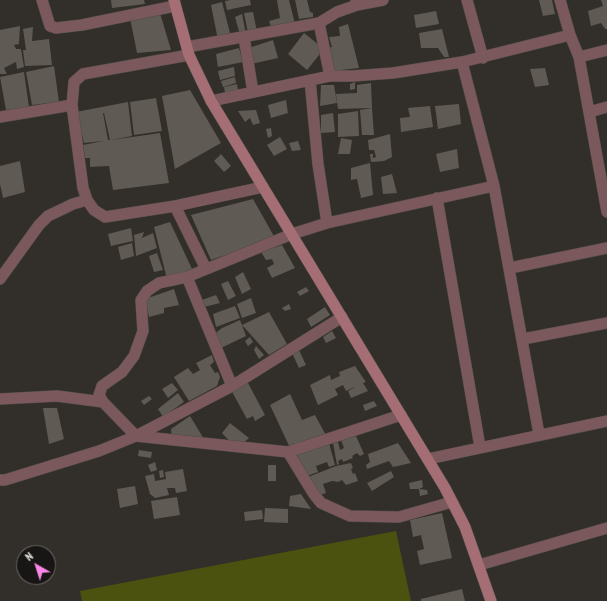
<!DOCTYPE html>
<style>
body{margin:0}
#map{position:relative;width:607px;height:601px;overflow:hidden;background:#322e29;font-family:"PT Sans Narrow",sans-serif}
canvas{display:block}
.north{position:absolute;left:16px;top:545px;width:40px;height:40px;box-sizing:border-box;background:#181614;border:1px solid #6c6a67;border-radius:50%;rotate:321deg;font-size:11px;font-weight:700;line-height:16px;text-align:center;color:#eae7e3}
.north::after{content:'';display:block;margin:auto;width:14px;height:18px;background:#f987e9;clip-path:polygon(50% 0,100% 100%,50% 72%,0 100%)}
</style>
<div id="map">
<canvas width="607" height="601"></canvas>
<div class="north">N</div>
</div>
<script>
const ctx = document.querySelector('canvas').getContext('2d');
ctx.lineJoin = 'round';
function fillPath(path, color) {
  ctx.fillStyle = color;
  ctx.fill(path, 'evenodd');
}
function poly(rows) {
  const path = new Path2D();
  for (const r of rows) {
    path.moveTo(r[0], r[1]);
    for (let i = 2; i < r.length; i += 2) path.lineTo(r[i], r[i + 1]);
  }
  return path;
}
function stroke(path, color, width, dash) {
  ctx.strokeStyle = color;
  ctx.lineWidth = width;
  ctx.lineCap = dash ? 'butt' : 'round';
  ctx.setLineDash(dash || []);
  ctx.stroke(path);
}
const green = poly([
 [396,531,411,601,82,601,80,591]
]);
const building = poly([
 [111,0,144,0,145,4,112,8],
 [231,0,250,0,251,5,227,10,225,1],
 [277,0,289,0,295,24,272,29,269,21,280,18],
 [295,0,307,0,310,12,313,13,313,17,299,19],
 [539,0,552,0,555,14,543,16],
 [601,0,607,0,607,29,605,29,601,23,591,26,588,11,603,6],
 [222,2,231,37,218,40,211,5],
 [436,11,439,24,416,28,414,15],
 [253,12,257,32,248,33,244,13],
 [160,13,171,50,137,53,130,18],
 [242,14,246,34,240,35,235,17],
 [348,24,359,68,332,71,327,48,332,47,329,37,340,36,339,27],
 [20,26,19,44,14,45,16,49,21,49,24,67,17,69,16,62,4,68,7,74,0,74,0,30],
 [33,27,32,41,49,39,52,65,25,66,23,50,26,50,23,29],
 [442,29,449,57,444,57,438,48,421,48,419,33],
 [304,33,324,49,307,70,288,54],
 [273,40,278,58,251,64,249,48],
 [239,48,243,62,218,67,216,54],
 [54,66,59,102,32,105,26,72],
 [234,67,235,76,220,80,218,71],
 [545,68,549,85,535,87,530,69],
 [24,72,29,107,6,110,0,77],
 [235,77,236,83,223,87,221,81],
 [355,82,355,89,350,90,350,84],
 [371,83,372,108,338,109,336,94,357,93,357,85],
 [237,84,238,90,225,93,224,87],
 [321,85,334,85,337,103,320,106],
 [190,90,221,143,175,169,162,96],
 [156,98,162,131,134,135,130,102],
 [286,100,288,113,271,118,268,105],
 [128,102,132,136,111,140,160,133,169,183,113,190,109,166,90,167,90,158,85,158,83,145,103,141,84,143,76,112],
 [103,113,104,113,110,140,108,140],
 [459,104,461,124,438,129,435,106],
 [430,106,433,127,401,132,400,118,410,117,408,108],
 [372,108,374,135,362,135,360,110],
 [256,110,260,123,253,125,250,118,245,122,238,111],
 [358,111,359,136,338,137,338,114],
 [333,113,335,132,321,133,321,115],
 [271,128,272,136,268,138,266,129],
 [390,134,392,157,384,161,371,162,370,154,373,154,373,158,376,157,374,150,369,150,368,140],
 [280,137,287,149,274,156,267,145],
 [341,138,352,140,350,154,338,154],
 [298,141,301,150,292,151,289,143],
 [457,149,459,168,440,172,436,154],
 [221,154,231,166,224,172,214,161],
 [20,161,25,192,3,198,0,184,0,166],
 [370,163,373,195,361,198,357,179,351,180,351,168],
 [392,174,397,193,383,194,381,177],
 [253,199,275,238,211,260,191,215],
 [170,222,193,271,167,279,154,227],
 [131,228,133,241,111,246,108,234],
 [144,232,142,238,153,233,157,248,136,256,134,235],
 [132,243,134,256,121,260,118,247],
 [282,245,295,268,272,278,267,268,274,264,272,259,266,260,261,252],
 [157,253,163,270,154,272,149,256],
 [243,272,251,289,242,294,235,277],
 [228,281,236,296,228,300,221,284],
 [306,287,309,291,300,296,297,292],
 [174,289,179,305,164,308,164,313,149,317,145,299],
 [216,295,220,303,204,307,202,300],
 [251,298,256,313,242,318,237,304],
 [289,304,291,309,285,311,282,308],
 [235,306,240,318,216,327,213,314],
 [325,307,330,315,311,327,307,319],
 [269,312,287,344,269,355,242,325,246,336,219,349,214,334,222,328,240,320,242,325],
 [332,331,336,338,326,343,323,337],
 [250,337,253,342,248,346,245,341],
 [256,346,264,355,259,359,254,350],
 [299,350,306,365,299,368,292,353],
 [212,355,214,362,210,365,215,373,218,372,220,377,217,386,189,401,174,377,188,368,193,374,200,370,196,363],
 [355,366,366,382,363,383,368,391,351,398,348,391,357,386,346,391,343,385,335,389,338,395,318,405,310,385,330,375,331,380,340,376,339,372],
 [247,381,265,415,255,421,253,416,247,419,231,390],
 [172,383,178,390,168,398,162,389],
 [178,393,184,402,163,417,158,409],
 [290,394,302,420,315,415,328,439,291,450,270,405],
 [149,396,152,399,144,405,141,401],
 [374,401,377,406,365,411,363,405],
 [43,408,57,408,64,439,49,444],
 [190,416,204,439,172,438,171,429],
 [230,423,249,438,242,444,233,445,222,433],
 [356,436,364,454,360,456,357,453,352,456,353,458,343,462,342,459,338,461,339,464,337,465,333,443,338,442,340,450,344,448,341,440],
 [329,443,335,465,329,467,327,462,316,466,318,472,307,476,297,455],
 [398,443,411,463,393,467,389,461,367,469,366,465,370,462,368,454],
 [139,450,152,452,151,458,138,456],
 [155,462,157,470,151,472,148,465],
 [351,463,353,468,351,469,353,474,355,473,358,481,346,485,342,480,338,482,332,481,323,484,326,493,317,496,308,477,336,466],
 [268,465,276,465,276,481,268,481],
 [183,469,187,491,176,493,175,488,167,488,169,495,155,498,150,494,145,476,154,474,155,481,166,479,165,472],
 [163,470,164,477,160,478,159,471],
 [391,471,394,477,372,491,367,483],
 [422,480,423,487,419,489,410,489,409,483],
 [135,486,138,504,120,508,117,489],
 [419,489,427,490,428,494,420,496],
 [301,494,311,509,289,506,290,496],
 [177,497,180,515,154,519,151,501],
 [265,508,288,509,288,523,264,522],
 [262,510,263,519,245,521,244,512],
 [442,513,452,558,420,565,417,551,424,549,421,535,413,537,410,520],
 [462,589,465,601,421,601,421,599]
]);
const minor = poly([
 [42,0,50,26,56,28,82,25,175,6],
 [467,0,483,58],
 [560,0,570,35,579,57,607,212],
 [357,5,383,0],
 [319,23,330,76],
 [244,37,253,92],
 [187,47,319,23,337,12,357,5,356,0],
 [189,55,83,74,74,82,72,105,83,188,87,200,94,210,105,217,175,206,263,187],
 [579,57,607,50],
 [462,62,494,186,539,434],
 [310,80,318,164,327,223],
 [211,101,330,76,352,76,393,73,462,62,570,35],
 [589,112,607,107],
 [0,117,72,105],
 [437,198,480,447],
 [175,206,206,269],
 [510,268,607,248],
 [187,277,232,386],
 [0,279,39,225,48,216,73,204,87,200],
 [523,339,607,323],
 [0,399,57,396,103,402],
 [401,415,288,452,136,436,103,402,99,395,102,386,122,372,134,356,143,331,141,300,147,291,159,283,187,277,292,234,327,223,494,186],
 [288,452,313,493,321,503,350,516,399,517,452,502],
 [428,459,607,421],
 [0,480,5,480,99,451,136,436,232,386,342,317],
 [479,565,607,528]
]);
const secondary = poly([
 [174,0,189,55,211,101,445,488,465,527,491,601]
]);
fillPath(green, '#4b510f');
fillPath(building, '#5f5a54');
stroke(minor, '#4f4c47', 12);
stroke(secondary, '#4f4c47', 12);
stroke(minor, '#7b585b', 11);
stroke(secondary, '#a56e74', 11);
</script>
